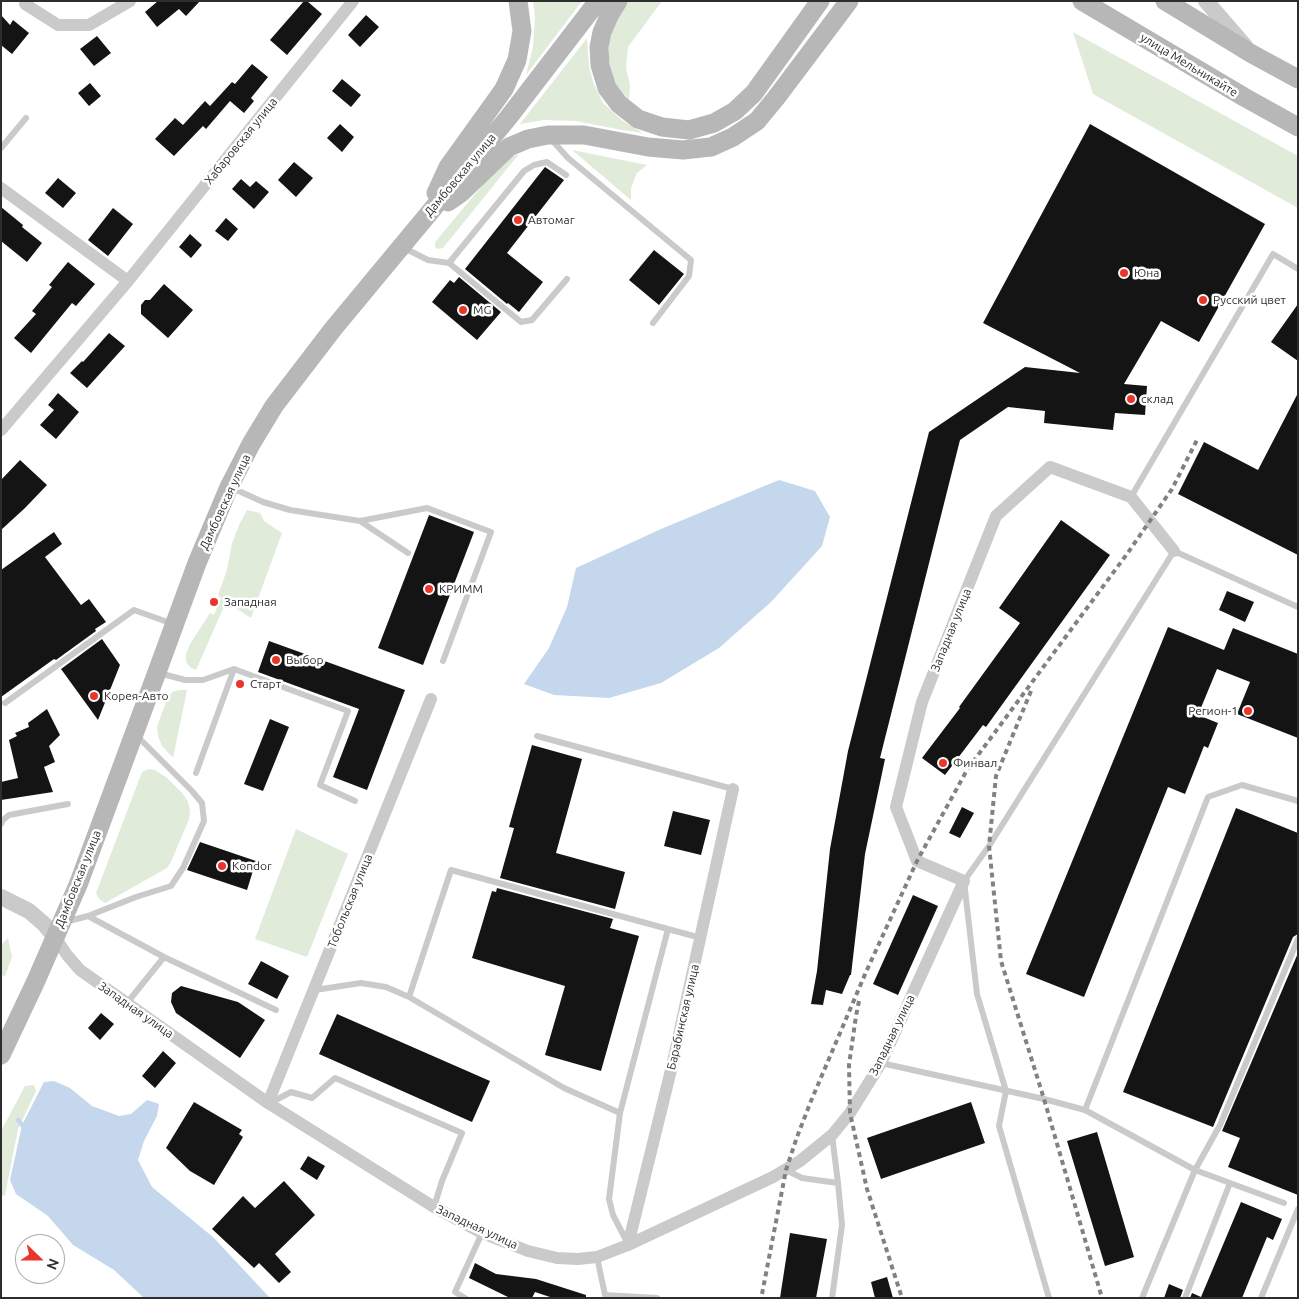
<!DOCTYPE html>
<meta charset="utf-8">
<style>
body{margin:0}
#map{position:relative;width:1299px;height:1299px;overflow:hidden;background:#fff;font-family:Ubuntu,sans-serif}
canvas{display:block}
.frame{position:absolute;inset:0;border:2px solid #2d2d2d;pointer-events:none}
.north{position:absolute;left:15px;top:1234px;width:50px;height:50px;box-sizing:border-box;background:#fff;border:1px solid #ababab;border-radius:50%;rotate:112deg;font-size:14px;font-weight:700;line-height:20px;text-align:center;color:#2d2d2d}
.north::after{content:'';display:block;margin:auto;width:18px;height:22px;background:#e9362a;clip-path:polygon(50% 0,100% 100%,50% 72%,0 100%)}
</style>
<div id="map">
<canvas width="1299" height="1299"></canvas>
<div class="frame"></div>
<div class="north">N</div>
</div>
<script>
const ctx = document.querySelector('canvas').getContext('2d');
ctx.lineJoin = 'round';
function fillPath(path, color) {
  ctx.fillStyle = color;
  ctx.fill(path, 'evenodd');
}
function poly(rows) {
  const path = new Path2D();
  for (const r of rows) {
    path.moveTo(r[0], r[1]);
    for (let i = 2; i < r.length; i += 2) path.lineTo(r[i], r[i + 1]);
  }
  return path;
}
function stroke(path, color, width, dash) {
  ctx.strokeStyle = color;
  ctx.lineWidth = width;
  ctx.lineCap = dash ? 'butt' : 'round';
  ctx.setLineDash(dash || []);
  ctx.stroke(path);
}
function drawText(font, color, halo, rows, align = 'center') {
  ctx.font = font + ' Ubuntu,sans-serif';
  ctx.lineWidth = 5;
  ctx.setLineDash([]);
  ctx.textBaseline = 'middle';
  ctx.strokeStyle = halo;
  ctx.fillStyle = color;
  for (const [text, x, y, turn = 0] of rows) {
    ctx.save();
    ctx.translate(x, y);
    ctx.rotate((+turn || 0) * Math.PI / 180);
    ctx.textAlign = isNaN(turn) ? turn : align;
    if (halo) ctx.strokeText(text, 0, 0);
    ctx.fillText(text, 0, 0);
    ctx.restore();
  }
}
const green = poly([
 [533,1,582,1,526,75,533,47,535,18],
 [626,1,662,1,628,47,626,68,630,85,629,100,615,83,609,60,609,38],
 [1073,32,1298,156,1298,208,1093,94],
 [587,38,589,66,593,82,603,103,623,121,643,133,622,130,576,121,544,120,520,124],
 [572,150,647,165,637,173,631,188,631,200],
 [519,154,443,248,438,249,435,247,435,244,436,241,501,163,513,156],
 [247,510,260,513,264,521,282,533,251,618,226,602,196,670,190,667,186,662,186,654,190,644,210,613,214,615,221,598,218,595,227,570,232,543,240,523],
 [181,690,187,690,173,758,162,746,158,736,157,727,168,696,174,691],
 [148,769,155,770,166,777,183,794,188,802,190,810,189,819,171,862,167,868,105,903,99,899,96,893,142,772],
 [296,829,348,854,307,957,255,939],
 [8,938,12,957,5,976,1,975,1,945],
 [34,1085,36,1091,18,1129,5,1195,1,1197,1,1131,25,1086]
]);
const water = poly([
 [779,480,815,491,830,517,822,546,771,602,719,648,661,683,609,698,554,695,524,684,549,648,567,607,576,568,661,529],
 [54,1081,70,1088,92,1106,119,1116,131,1114,147,1100,159,1104,157,1116,144,1141,138,1160,152,1187,213,1237,270,1298,144,1298,114,1270,73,1245,48,1216,16,1194,10,1180,22,1125,44,1082]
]);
const stream = poly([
 [18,1120,22,1125]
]);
const building = poly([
 [158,1,200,1,186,16,179,9,157,27,145,12],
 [304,1,307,1,322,14,287,55,270,40],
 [1,15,10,25,13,20,29,33,12,54,1,45],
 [366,15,379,27,360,47,348,35],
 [97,36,111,53,94,66,80,49],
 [252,64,268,77,251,98,254,101,244,113,230,101,206,129,203,126,174,156,155,139,175,118,183,125,205,101,210,106,232,82,235,84],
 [342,79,361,95,351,107,332,91],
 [90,83,101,96,89,106,78,93],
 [340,124,354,137,342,152,327,138],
 [1090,124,1265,224,1199,342,1161,321,1124,384,1147,386,1145,415,1115,413,1113,430,1044,423,1045,411,1008,407,960,440,880,758,885,759,865,854,851,975,850,975,842,994,826,990,823,1005,811,1004,817,971,830,849,848,751,929,432,1025,367,1080,373,983,323],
 [294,162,313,178,296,197,278,180],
 [545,167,564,180,507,253,543,282,519,312,508,303,507,304,465,269],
 [58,178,76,193,63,208,45,193],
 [241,179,250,187,256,181,269,192,254,209,232,189],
 [1,207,23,225,22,227,42,243,27,262,1,241],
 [113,208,133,224,108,256,88,240],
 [226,218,238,229,228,241,215,231],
 [190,234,202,245,191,258,179,247],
 [654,250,684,274,659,305,629,280],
 [68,262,95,284,76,306,72,303,31,353,14,338,36,314,32,311,52,287,49,285],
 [459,277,501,312,477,340,432,302,450,280,454,283],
 [164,284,193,310,168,338,141,314,141,305,145,300,150,300],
 [1298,304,1298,361,1271,342],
 [109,333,125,346,87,388,70,373,82,361,83,362],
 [58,393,79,412,56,439,40,425,54,410,48,405],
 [1298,393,1298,555,1178,494,1204,442,1258,470],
 [20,460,47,485,25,508,1,530,1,480],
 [429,515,474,532,423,665,378,648],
 [1061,520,1110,555,986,727,983,725,945,775,922,758,960,708,959,707,1020,623,999,608],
 [54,532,62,544,45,557,81,605,89,599,106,622,95,629,96,631,56,660,54,659,1,697,1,570],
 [1227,591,1254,602,1245,622,1219,610],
 [1168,627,1224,650,1233,628,1298,654,1298,738,1237,714,1250,682,1217,669,1198,715,1218,723,1208,748,1204,746,1185,794,1168,787,1084,997,1026,974],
 [102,639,120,665,98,720,61,669],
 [269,641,405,690,367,790,333,777,359,709,258,672],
 [47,709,60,735,49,746,55,762,44,767,53,792,1,800,1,782,18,778,9,740,17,736,15,733,29,727,28,723],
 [270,719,289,727,263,791,244,784],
 [532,745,582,759,556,853,625,872,615,909,500,878,514,828,509,827],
 [962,807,974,813,960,838,949,833],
 [1236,808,1298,833,1298,934,1293,937,1213,1127,1123,1092],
 [673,811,710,820,701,855,664,846],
 [200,842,256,861,247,890,187,870],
 [497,888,613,919,610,928,639,936,601,1071,545,1055,565,986,472,958,492,891,496,892],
 [913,895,938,906,898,995,873,984],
 [1298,953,1298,1195,1228,1167,1240,1138,1222,1131],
 [261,961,289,976,277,999,248,984],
 [181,986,238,1002,265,1020,240,1058,176,1013,171,1002,172,993],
 [101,1013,114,1024,100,1040,88,1028],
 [337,1014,490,1081,472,1122,319,1054],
 [163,1051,176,1063,155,1088,142,1076],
 [194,1102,242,1130,239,1134,243,1137,214,1185,190,1171,166,1148],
 [971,1102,985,1143,881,1179,867,1138],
 [1097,1132,1134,1257,1105,1266,1067,1141],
 [308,1156,325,1166,317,1180,300,1169],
 [284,1181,315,1215,275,1254,291,1272,279,1283,259,1263,254,1268,212,1229,243,1196,255,1208],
 [1241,1202,1282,1219,1273,1240,1267,1237,1242,1298,1190,1298,1192,1293,1201,1297],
 [790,1233,827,1239,816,1298,780,1298],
 [475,1263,496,1274,536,1279,586,1295,586,1298,553,1298,535,1292,532,1298,510,1298,469,1278],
 [887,1277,893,1298,875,1298,871,1282],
 [1169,1284,1183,1290,1180,1298,1164,1298]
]);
const service = poly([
 [550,138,568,158,691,260,689,276,653,323],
 [1,148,26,118],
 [404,248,428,260,449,263,521,322,532,320,567,279],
 [449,263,524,171,534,165,547,162,566,175],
 [230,487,263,502,290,510,360,521,408,553],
 [1131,497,1273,254,1298,269],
 [360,521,427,508,491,532,443,661],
 [159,673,185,680,203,680,234,669,348,711,320,785,355,801],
 [5,703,134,610,173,624],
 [537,736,733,789],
 [196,773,234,669],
 [1,824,3,820,9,815,68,804],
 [88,916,164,957,276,1010],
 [65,922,88,916,136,897,171,886,183,868,204,821,202,803,192,791,136,735],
 [315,990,361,983,386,987,409,997,564,1088,620,1113],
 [409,997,451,870,701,938],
 [127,1003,164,957],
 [881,1063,1044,1099,1085,1110,1195,1170,1284,1203],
 [270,1103,291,1092,312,1098,335,1078,462,1133,442,1181,434,1207],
 [1085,1110,1208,797,1242,785,1298,801],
 [786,1170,802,1178,838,1183],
 [628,1244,613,1215,609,1199,620,1113,668,929],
 [597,1257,605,1295,657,1298],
 [465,1298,455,1292,482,1233],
 [832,1298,842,1225,838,1183,832,1135],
 [1049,1298,999,1126,1006,1091,977,994,964,881,989,846,1174,551,1298,607],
 [1142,1298,1195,1170,1220,1125,1298,939],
 [1185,1298,1230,1183],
 [1261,1298,1298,1209]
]);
const minor = poly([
 [25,4,58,25,89,25,130,1],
 [1,188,128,281],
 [1,430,128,281,353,1],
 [55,937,67,955,80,970,268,1103,434,1207,482,1233,528,1251,557,1258,578,1259,597,1257,628,1245,773,1177,800,1161,832,1135,850,1113,881,1063,964,881,917,861,896,807,922,702,996,516,1050,467,1131,497,1174,551],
 [268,1103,431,699],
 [628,1245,672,1066,733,789]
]);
const tertiary = poly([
 [1206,1,1245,46],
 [1,897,29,911,44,924,55,937]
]);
const secondary = poly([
 [618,1,610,14,602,32,599,47,600,65,607,88,619,104,638,119,662,127,689,130,714,123,735,111,754,93,820,1],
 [1082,1,1244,97,1298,127],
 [1165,1,1252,54,1298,79],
 [436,193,448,167,504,89,517,60,522,31,518,1],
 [448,202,461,193,509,147,528,139,548,135,584,135,648,147,683,150,711,147,733,137,757,121,776,98,849,1],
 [1,1055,35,983,78,885,157,672,197,563,229,487,251,444,274,406,333,329,508,118,598,1]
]);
const rail = poly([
 [1031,691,996,776,989,846,1001,961,1044,1099,1102,1298],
 [859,1001,856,1016,849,1065,850,1113,867,1189,902,1298],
 [762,1294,786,1170,797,1137,811,1101,866,972,917,861,967,770,1127,554,1172,489,1197,440]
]);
const markers = [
 [518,220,5,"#e9362a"],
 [1124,273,5,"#e9362a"],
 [1203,300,5,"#e9362a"],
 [463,310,5,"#e9362a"],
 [1131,399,5,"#e9362a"],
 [429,589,5,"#e9362a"],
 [214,602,5,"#e9362a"],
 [276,660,5,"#e9362a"],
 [240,684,5,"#e9362a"],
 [94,696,5,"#e9362a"],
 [1248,711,5,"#e9362a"],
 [943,763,5,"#e9362a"],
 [222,866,5,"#e9362a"]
];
const streetNames = [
 ["улица Мельникайте",1189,65,31],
 ["Хабаровская улица",241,141,-51],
 ["Дамбовская улица",460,175,-50],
 ["Дамбовская улица",225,502,-65],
 ["Западная улица",951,630,-68],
 ["Дамбовская улица",78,879,-68],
 ["Тобольская улица",350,901,-68],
 ["Западная улица",136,1010,35],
 ["Барабинская улица",683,1017,-77],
 ["Западная улица",892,1035,-64],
 ["Западная улица",477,1227,25]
];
const poiNames = [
 ["Автомаг",528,220],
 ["Юна",1134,273],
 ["Русский цвет",1213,300],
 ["MG",473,310],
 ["склад",1141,399],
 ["КРИММ",439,589],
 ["Западная",224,602],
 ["Выбор",286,660],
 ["Старт",250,684],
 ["Корея-Авто",104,696],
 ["Регион-1",1238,711,"right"],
 ["Финвал",953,763],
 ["Kondor",232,866]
];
fillPath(green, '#e0ebda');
fillPath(water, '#c5d7ec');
stroke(stream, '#c5d7ec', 4.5);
fillPath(building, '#141414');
stroke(service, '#cacaca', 6);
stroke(minor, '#cacaca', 12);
stroke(tertiary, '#cacaca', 16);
stroke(secondary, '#b7b7b7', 19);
stroke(rail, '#828282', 4, [5, 4]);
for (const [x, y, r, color] of markers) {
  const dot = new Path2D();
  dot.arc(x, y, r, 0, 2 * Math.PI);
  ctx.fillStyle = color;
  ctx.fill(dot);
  stroke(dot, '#fff', 2);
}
drawText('12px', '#2d2d2d', '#fff', streetNames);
drawText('12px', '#2d2d2d', '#fff', poiNames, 'left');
</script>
